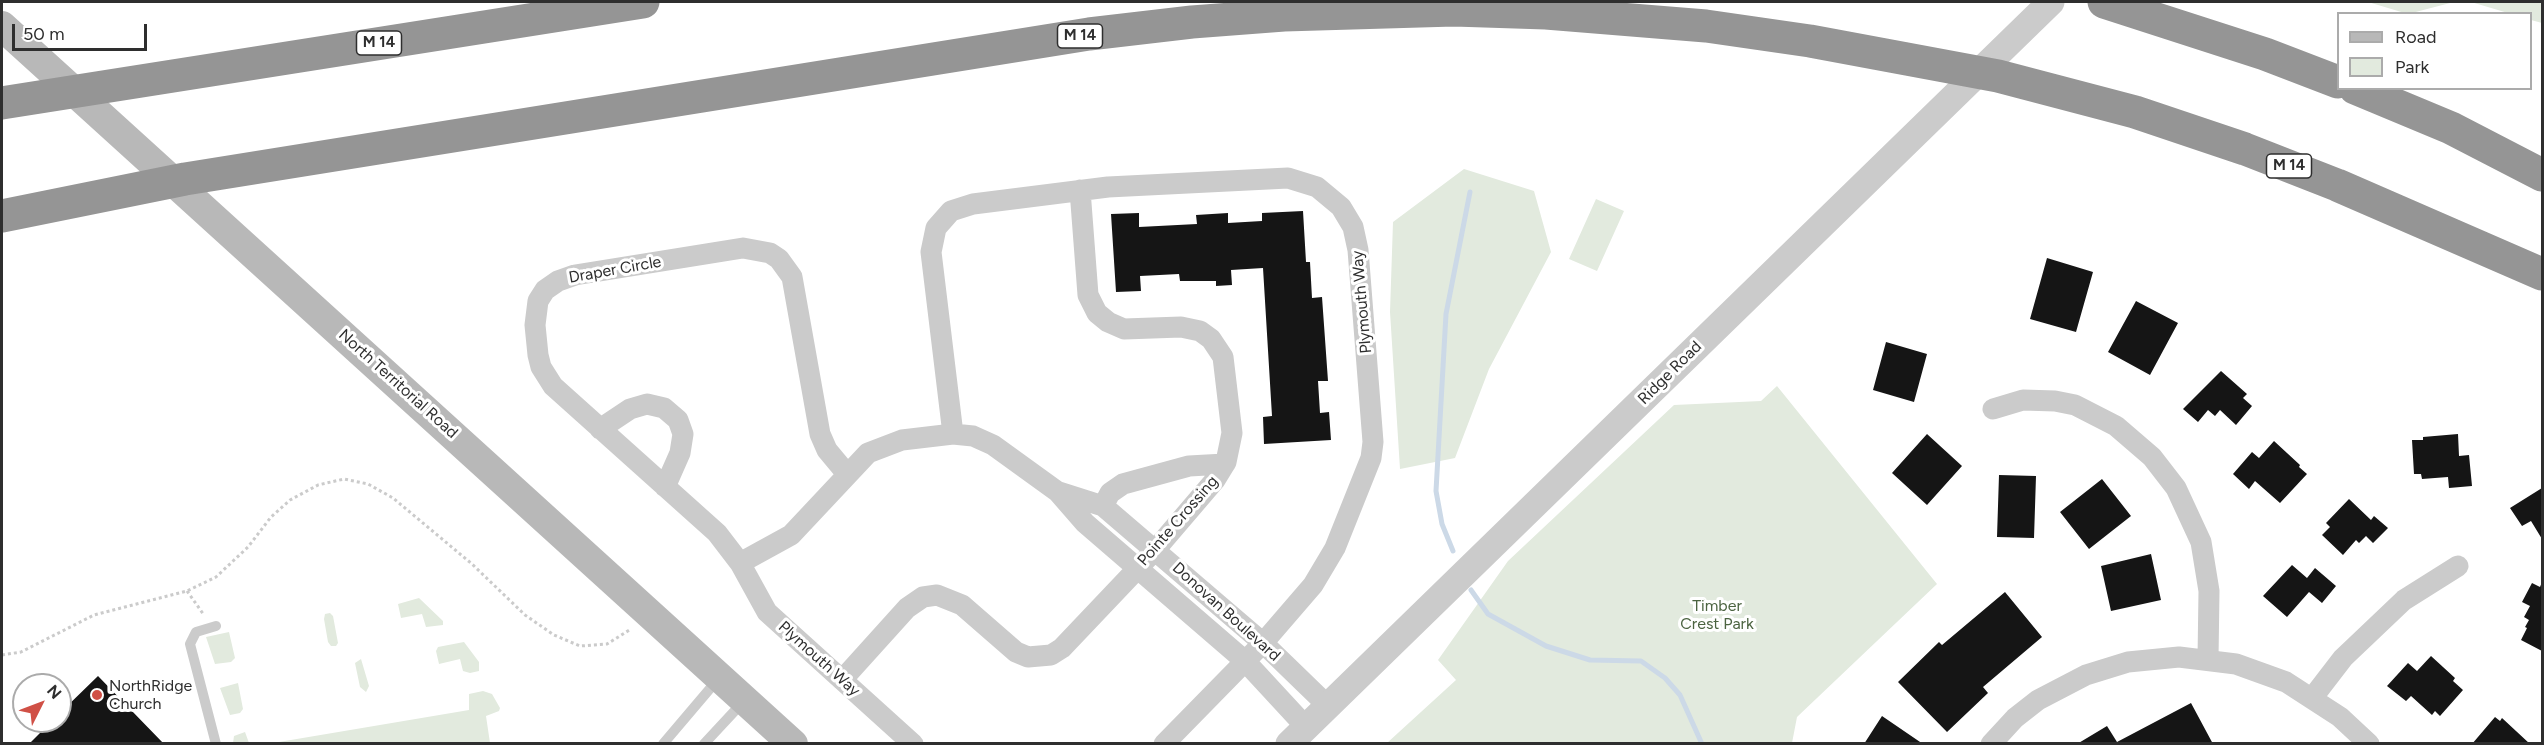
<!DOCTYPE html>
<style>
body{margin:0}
#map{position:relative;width:2544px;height:745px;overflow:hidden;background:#fff;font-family:Figtree,sans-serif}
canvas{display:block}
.frame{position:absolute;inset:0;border:3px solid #2e2e2e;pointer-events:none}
.legend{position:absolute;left:2337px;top:12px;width:195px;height:78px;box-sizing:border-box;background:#fff;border:2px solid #ababab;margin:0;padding:8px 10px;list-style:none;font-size:18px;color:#2e2e2e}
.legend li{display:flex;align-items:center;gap:12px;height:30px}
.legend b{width:30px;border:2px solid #ababab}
.north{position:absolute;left:12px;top:673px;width:60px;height:60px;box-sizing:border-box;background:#fff;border:2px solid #ababab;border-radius:50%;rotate:48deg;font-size:16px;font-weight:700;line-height:24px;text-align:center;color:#2e2e2e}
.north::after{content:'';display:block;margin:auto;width:21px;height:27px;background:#d05046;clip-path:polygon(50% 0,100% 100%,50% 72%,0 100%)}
.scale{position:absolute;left:12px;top:24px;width:135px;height:27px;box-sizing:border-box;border:3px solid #2e2e2e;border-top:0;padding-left:8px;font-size:18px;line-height:21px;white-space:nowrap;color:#2e2e2e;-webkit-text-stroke:4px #fff;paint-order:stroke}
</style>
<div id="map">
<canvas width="2544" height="745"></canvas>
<div class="frame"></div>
<ul class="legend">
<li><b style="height:8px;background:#b8b8b8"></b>Road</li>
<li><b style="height:16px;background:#e2eade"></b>Park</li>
</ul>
<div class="north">N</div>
<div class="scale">50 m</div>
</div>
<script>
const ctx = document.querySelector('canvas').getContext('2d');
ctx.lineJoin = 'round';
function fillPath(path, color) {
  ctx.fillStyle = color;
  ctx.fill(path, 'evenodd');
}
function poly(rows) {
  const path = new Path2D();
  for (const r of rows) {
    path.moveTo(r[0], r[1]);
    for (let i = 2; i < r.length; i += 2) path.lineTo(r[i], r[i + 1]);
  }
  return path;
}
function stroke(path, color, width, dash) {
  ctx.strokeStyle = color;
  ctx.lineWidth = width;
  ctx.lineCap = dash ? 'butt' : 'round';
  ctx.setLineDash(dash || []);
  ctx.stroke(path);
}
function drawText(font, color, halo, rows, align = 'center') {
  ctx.font = font + ' Figtree,sans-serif';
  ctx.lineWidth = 6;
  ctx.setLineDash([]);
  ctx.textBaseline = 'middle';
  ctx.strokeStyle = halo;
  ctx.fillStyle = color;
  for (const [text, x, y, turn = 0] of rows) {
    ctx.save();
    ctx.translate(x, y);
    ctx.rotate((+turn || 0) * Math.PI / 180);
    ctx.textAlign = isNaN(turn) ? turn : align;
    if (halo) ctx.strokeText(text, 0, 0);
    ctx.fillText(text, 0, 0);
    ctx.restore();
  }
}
const green = poly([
 [2368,2,2454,2,2408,14],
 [2471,2,2542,2,2542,23,2531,20,2530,14,2508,13],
 [1464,169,1534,191,1551,252,1489,369,1455,458,1400,469,1390,312,1393,222],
 [1596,199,1624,211,1597,271,1569,259],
 [1777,386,1937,584,1797,717,1792,743,1387,743,1456,680,1438,660,1508,561,1674,405,1761,401],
 [419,598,443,621,443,625,426,627,422,614,401,618,398,604],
 [330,613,333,616,338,643,336,646,331,646,328,642,324,619,325,614],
 [229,632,235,658,231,662,215,664,206,637],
 [464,642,479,662,479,671,470,673,463,671,460,659,439,664,436,651,438,647],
 [361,659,369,686,366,692,360,687,355,663],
 [238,683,243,709,240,713,230,715,220,688],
 [483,691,492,694,500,708,499,711,486,716,490,743,273,743,469,710,469,694],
 [245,732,249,743,233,743,234,736]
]);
const stream = poly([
 [1453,551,1442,524,1436,491,1446,314,1470,192],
 [1471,590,1488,614,1546,646,1590,660,1641,661,1665,678,1680,695,1702,744]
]);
const building = poly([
 [1303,211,1306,262,1310,262,1312,298,1322,297,1328,381,1318,381,1320,413,1329,412,1331,440,1264,444,1263,417,1272,416,1263,268,1231,270,1232,285,1216,286,1216,281,1180,281,1179,274,1140,276,1141,291,1116,292,1111,214,1139,213,1139,227,1197,224,1196,215,1228,213,1228,223,1262,221,1262,213],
 [2047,258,2093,272,2076,332,2030,319],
 [2136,301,2178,323,2150,375,2108,352],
 [1886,342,1927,354,1914,402,1873,390],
 [2221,371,2247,394,2243,398,2252,406,2236,425,2220,410,2215,416,2208,410,2198,422,2183,409],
 [1927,434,1962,466,1927,505,1892,473],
 [2458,434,2459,456,2469,455,2472,486,2449,488,2448,477,2422,479,2421,474,2414,474,2412,440,2423,440,2423,437],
 [2274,441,2300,465,2299,467,2307,474,2280,503,2255,481,2249,489,2233,474,2252,452,2259,458],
 [1999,475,2036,476,2034,538,1997,537],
 [2102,479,2131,516,2089,549,2060,512],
 [2542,488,2542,539,2531,521,2522,526,2510,508],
 [2349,499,2371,520,2374,516,2388,528,2373,543,2366,536,2359,543,2356,540,2343,555,2322,535,2330,527,2326,523],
 [2151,554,2161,600,2111,611,2101,566],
 [2292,565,2307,578,2315,568,2336,586,2322,603,2309,592,2287,617,2263,596],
 [2542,582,2542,651,2521,640,2527,628,2525,627,2529,620,2524,617,2530,606,2522,602,2532,583,2540,587],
 [2005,592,2042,637,1983,687,1988,693,1947,732,1898,682,1939,642,1942,645],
 [2431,656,2455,678,2453,681,2463,690,2440,716,2435,711,2432,715,2411,696,2406,701,2387,686,2408,663,2417,671],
 [98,676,164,744,29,744,52,721,60,721,60,713],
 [2191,703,2213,744,2077,744,2107,726,2117,742],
 [1882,716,1923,744,1864,744],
 [2495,717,2500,721,2502,718,2530,744,2472,744]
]);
const path = poly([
 [187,591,204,615],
 [2,655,21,652,94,615,187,591,216,577,248,547,271,517,290,500,318,485,344,479,368,484,393,498,472,564,525,615,554,635,580,646,607,644,631,629]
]);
const service = poly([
 [216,744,190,644,196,632,216,626],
 [663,744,719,678],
 [704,744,743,702]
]);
const minor = poly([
 [1993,409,2023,400,2055,401,2075,405,2116,426,2152,457,2176,488,2201,542,2209,591,2208,659],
 [600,429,630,409,647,404,664,408,678,420,683,434,680,453,665,487],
 [953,434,931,252,936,228,951,211,973,204,1108,187,1288,178,1317,187,1341,207,1353,227,1358,250,1373,442,1371,458,1335,548,1313,585,1263,643,1164,744],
 [847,474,827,450,820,434,792,277,779,259,770,253,743,248,575,275,558,281,545,290,538,301,535,325,538,355,541,367,553,386,717,533,740,563,767,612,913,744],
 [1059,492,1103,506,1263,643,1327,705],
 [1103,506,1110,493,1123,484,1189,466,1225,464],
 [740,563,791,535,868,453,902,440,953,434,973,436,993,445,1058,492,1085,523,1245,661,1306,727],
 [842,680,907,608,923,597,937,595,962,605,1016,652,1028,657,1051,655,1062,648,1156,549,1215,480,1226,462,1232,433,1223,357,1211,339,1200,331,1181,327,1124,329,1108,322,1097,313,1088,295,1080,190],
 [2313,697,2343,658,2404,600,2458,566],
 [1991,744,2015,718,2038,700,2086,675,2128,662,2179,657,2236,664,2286,682,2340,717,2369,744]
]);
const tertiary = poly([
 [1289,744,2051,2]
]);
const secondary = poly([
 [2,26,793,744]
]);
const motorway = poly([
 [2104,2,2265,54,2338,82],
 [2355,88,2451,128,2542,175],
 [2,103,643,2],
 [2,216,185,179,1089,34,1192,22,1284,15,1454,10,1546,13,1706,26,1810,41,1998,76,2135,112,2245,149,2337,185,2542,274]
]);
const markers = [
 [97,695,6,"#d05046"]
];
const shields = [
 [1080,36,45],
 [379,43,45],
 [2289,166,45]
];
const shieldNames = [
 ["M 14",1080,36],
 ["M 14",379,43],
 ["M 14",2289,166]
];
const streetNames = [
 ["Draper Circle",615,270,-10],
 ["Plymouth Way",1362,302,-95],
 ["Ridge Road",1670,373,-45],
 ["North Territorial Road",398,384,42],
 ["Pointe Crossing",1178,521,-49],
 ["Donovan Boulevard",1226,612,42],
 ["Plymouth Way",819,659,42]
];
const parkNames = [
 ["Timber",1717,606],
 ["Crest Park",1717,624]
];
const poiNames = [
 ["NorthRidge",109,686],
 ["Church",109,704]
];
fillPath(green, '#e2eade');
stroke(stream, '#ccd9e7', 5);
fillPath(building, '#151515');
stroke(path, '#cbcbcb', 3, [3, 3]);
stroke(service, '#cbcbcb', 10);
stroke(minor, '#cbcbcb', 21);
stroke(tertiary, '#cbcbcb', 27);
stroke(secondary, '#b8b8b8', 30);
stroke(motorway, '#959595', 33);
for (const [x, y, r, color] of markers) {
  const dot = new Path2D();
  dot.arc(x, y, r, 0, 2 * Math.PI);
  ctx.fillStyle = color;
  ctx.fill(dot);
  stroke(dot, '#fff', 2);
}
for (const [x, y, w] of shields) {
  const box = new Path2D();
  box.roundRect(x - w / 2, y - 12, w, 24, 4.5);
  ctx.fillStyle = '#fff';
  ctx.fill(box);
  stroke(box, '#2e2e2e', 1.5);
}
drawText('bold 15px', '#2e2e2e', null, shieldNames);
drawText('16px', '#2e2e2e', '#fff', streetNames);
drawText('16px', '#4c6441', '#fff', parkNames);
drawText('16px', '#2e2e2e', '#fff', poiNames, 'left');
</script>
